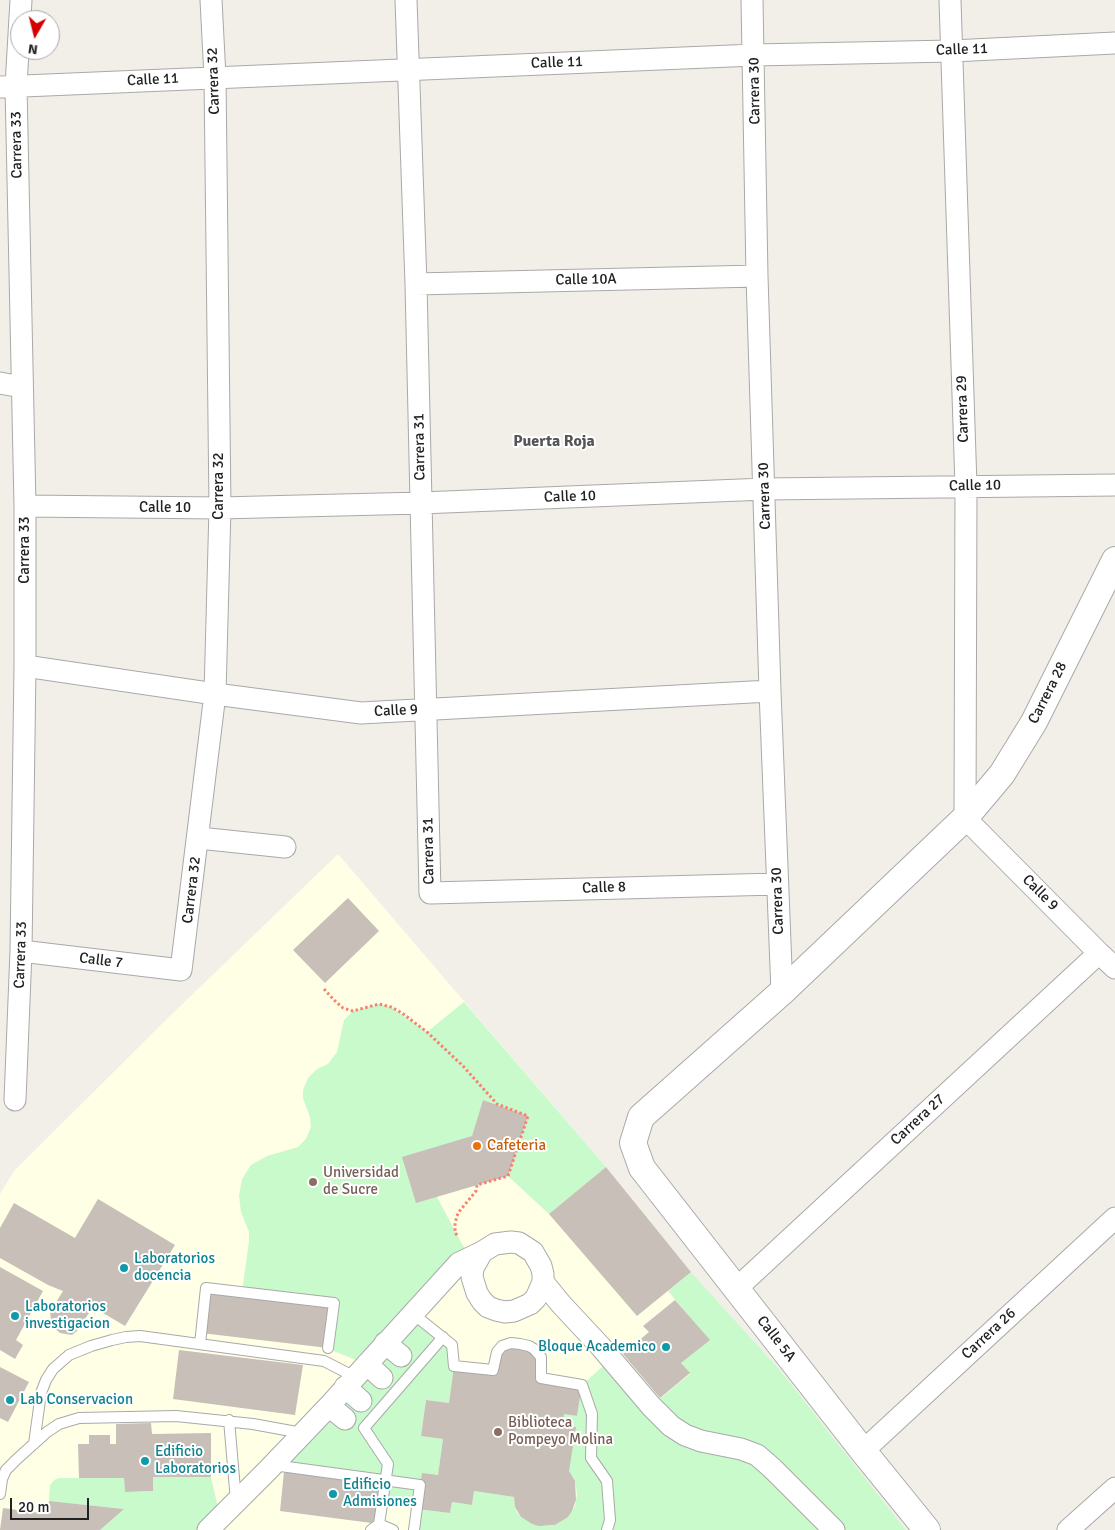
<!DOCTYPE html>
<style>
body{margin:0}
#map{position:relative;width:1115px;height:1530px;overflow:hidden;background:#f2efe9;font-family:Signika,sans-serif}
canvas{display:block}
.north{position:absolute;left:10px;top:10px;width:50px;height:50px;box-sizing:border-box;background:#fff;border:1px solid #a7a7a7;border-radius:50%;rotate:188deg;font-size:14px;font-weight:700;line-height:20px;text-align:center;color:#222}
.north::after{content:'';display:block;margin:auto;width:18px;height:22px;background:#d40000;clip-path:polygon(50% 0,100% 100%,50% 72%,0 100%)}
.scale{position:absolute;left:10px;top:1498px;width:79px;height:22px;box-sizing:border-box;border:2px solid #222;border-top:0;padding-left:6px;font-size:15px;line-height:18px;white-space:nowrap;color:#222;-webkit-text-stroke:4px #fff;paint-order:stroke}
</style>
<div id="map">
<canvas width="1115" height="1530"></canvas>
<div class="north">N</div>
<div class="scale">20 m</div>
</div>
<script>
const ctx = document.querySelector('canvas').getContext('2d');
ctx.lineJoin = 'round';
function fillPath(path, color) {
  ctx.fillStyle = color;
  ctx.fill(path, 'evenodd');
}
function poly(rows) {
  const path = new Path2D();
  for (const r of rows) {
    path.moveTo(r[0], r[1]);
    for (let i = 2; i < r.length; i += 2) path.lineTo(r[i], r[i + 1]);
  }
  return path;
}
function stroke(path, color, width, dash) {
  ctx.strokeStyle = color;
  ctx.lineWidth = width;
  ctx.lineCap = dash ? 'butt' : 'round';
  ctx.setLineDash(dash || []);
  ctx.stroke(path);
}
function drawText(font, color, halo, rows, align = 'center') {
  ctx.font = font + ' Signika,sans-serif';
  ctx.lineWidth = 4;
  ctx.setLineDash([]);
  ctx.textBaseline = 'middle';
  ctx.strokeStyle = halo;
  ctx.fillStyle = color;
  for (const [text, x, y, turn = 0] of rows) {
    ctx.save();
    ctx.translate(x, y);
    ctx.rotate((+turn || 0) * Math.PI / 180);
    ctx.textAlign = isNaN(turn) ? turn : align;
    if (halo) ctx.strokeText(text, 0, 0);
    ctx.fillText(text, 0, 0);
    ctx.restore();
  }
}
const education = poly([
 [338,854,606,1167,691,1272,779,1369,906,1530,0,1530,0,1194,14,1171,170,1016]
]);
const park = poly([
 [464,1002,606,1167,549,1214,508,1176,528,1116,483,1100,472,1136,437,1197,462,1244,470,1257,412,1313,453,1345,454,1366,449,1403,426,1400,421,1436,443,1439,438,1475,418,1509,450,1513,452,1502,472,1505,474,1491,514,1497,515,1507,517,1512,521,1517,532,1524,548,1526,555,1525,568,1517,575,1506,577,1494,575,1481,569,1471,563,1425,564,1414,577,1416,582,1385,611,1359,651,1406,690,1374,681,1363,709,1340,668,1291,691,1272,779,1369,906,1530,414,1530,417,1509,382,1503,385,1484,269,1470,366,1364,326,1348,242,1292,249,1241,249,1232,241,1212,239,1196,242,1179,251,1165,267,1156,298,1147,306,1139,311,1127,310,1117,303,1098,303,1090,308,1078,317,1069,328,1064,337,1052,344,1020,353,1011,379,1004,391,1007,427,1032],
 [153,1477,211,1477,220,1517,208,1530,100,1530,124,1509,49,1501,50,1485,54,1480,59,1478,124,1478,125,1492,153,1491]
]);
const building = poly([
 [348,898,379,931,325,983,293,950],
 [483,1100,528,1116,508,1176,416,1203,402,1157,472,1136],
 [606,1167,691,1272,637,1316,549,1214],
 [98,1199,175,1245,125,1326,93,1307,77,1331,72,1335,60,1333,52,1326,50,1312,63,1291,48,1285,0,1258,0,1228,14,1203,75,1238],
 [0,1267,43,1291,16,1340,23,1345,15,1359,0,1350],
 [206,1288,334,1303,328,1348,201,1333],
 [675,1300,710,1340,681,1363,690,1373,660,1398,623,1354,649,1332,643,1326],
 [502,1346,534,1349,541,1378,582,1385,577,1416,564,1414,563,1425,576,1427,569,1471,575,1481,576,1500,572,1511,568,1517,555,1525,539,1526,532,1524,521,1517,515,1507,514,1497,474,1491,472,1505,452,1502,450,1513,417,1509,422,1473,438,1475,443,1439,421,1436,426,1400,449,1403,454,1366,493,1370],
 [179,1350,303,1365,295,1415,173,1399],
 [0,1367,29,1382,8,1422,0,1418],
 [151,1423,152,1434,211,1433,211,1477,153,1477,153,1491,125,1492,124,1478,79,1478,78,1444,89,1444,89,1435,110,1435,110,1444,116,1444,116,1424],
 [284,1472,385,1484,379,1524,280,1511],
 [49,1501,124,1509,100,1530,0,1530,3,1508,47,1514]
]);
const path = poly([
 [324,989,334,1000,343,1008,353,1011,379,1004,391,1007,402,1013,427,1032,463,1066,497,1104,528,1116,508,1176,477,1185,476,1191,458,1213,455,1223,455,1232,458,1237]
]);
const service = poly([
 [412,1313,452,1345,454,1366,493,1370,497,1352,502,1346,511,1343,520,1344,529,1346,534,1349,541,1357,541,1378,582,1385,592,1414,591,1458,607,1481,610,1520,607,1530],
 [200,1344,206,1288,334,1303,328,1348],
 [229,1420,236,1501],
 [34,1444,41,1393,46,1380,53,1369,69,1355,91,1346,112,1340,126,1337,140,1336,324,1361,355,1377],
 [273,1465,420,1485,414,1530],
 [0,1494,2,1479,6,1470,17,1459,47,1432,59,1424,79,1418,176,1416,253,1424,302,1433],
 [379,1524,393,1530],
 [371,1530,379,1524,388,1464,364,1428,443,1337]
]);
const minor = poly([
 [406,0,416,284,430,893,777,884],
 [752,0,757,276,770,691,782,992],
 [950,0,966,486,965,818,1099,953,1115,968],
 [0,87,754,55,952,51,1115,43],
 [416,284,757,276],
 [0,383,22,387],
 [25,506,220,508,421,503,765,489,1115,485],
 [25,666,215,694,361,713,770,691],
 [199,838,285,847],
 [21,951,181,970,215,694,220,508,215,77,211,0],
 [15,1100,21,951,25,666,25,506,16,86,21,0],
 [543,1282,561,1304,601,1347,651,1406,671,1426,685,1435,701,1441,741,1449,757,1455,772,1468,834,1530],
 [737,1288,1099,953],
 [385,1343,401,1356],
 [367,1364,382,1378],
 [345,1387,361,1401],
 [329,1406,345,1419],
 [863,1451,1115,1218],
 [208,1530,268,1470,329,1406,459,1263,482,1252,495,1244,511,1242,519,1243,533,1252,541,1266,543,1274,543,1282,536,1298,530,1304,514,1311,505,1312,496,1310,488,1307,482,1301,477,1293,472,1277,473,1268,482,1252],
 [1068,1530,1115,1488]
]);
const tertiary = poly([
 [927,1530,863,1451,642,1168,633,1143,641,1117,782,992,965,818,1002,774,1034,722,1115,560]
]);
const markers = [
 [477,1146,5,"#e8710a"],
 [313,1182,5,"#8d6e63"],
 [124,1268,5,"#0f9aa8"],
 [15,1316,5,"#0f9aa8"],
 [666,1347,5,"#0f9aa8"],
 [10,1400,5,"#0f9aa8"],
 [498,1432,5,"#8d6e63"],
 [145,1461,5,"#0f9aa8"],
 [333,1494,5,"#0f9aa8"]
];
const streetNames = [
 ["Calle 11",962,50,-2],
 ["Calle 11",557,63,-2],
 ["Calle 11",153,80,-3],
 ["Carrera 32",214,81,-92],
 ["Carrera 30",755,91,-91],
 ["Carrera 33",17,145,-91],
 ["Calle 10A",586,280,-1],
 ["Carrera 29",963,409,-92],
 ["Carrera 31",420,447,-91],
 ["Carrera 32",219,486,-90],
 ["Calle 10",975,486,-1],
 ["Carrera 30",765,496,-92],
 ["Calle 10",570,497,-2],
 ["Calle 10",165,508],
 ["Carrera 33",25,550,-90],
 ["Carrera 28",1048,693,-63],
 ["Calle 9",396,711,-3],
 ["Carrera 31",429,851,-91],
 ["Calle 8",604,888,-2],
 ["Carrera 32",192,890,-83],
 ["Calle 9",1040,893,45],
 ["Carrera 30",778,901,-92],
 ["Carrera 33",21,955,-88],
 ["Calle 7",101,961,7],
 ["Carrera 27",918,1120,-43],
 ["Carrera 26",989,1334,-43],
 ["Calle 5A",776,1339,52]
];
const foodNames = [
 ["Cafeteria",487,1146]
];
const educationNames = [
 ["Universidad",323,1173],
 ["de Sucre",323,1190],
 ["Biblioteca",508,1423],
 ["Pompeyo Molina",508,1440]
];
const cultureNames = [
 ["Laboratorios",134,1259],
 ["docencia",134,1276],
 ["Laboratorios",25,1307],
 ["investigacion",25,1324],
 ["Bloque Academico",656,1347,"right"],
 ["Lab Conservacion",20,1400],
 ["Edificio",155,1452],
 ["Laboratorios",155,1469],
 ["Edificio",343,1485],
 ["Admisiones",343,1502]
];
const neighbourhoodNames = [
 ["Puerta Roja",554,442]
];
fillPath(education, '#ffffe5');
fillPath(park, '#c8facc');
fillPath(building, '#c7bfb8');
stroke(service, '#a9a9a9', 12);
stroke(minor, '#a9a9a9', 23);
stroke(tertiary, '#a9a9a9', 28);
stroke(path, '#fa8072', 3, [2.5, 2.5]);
stroke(service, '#fff', 10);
stroke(minor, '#fff', 21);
stroke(tertiary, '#fff', 26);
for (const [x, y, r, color] of markers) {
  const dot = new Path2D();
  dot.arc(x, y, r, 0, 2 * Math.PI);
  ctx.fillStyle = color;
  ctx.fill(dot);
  stroke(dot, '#fff', 2);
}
drawText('15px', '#222', '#fff', streetNames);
drawText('15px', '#c56008', '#fff', foodNames, 'left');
drawText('15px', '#785e54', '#fff', educationNames, 'left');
drawText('15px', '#0d838f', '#fff', cultureNames, 'left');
drawText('bold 16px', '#555', '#fff', neighbourhoodNames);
</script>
